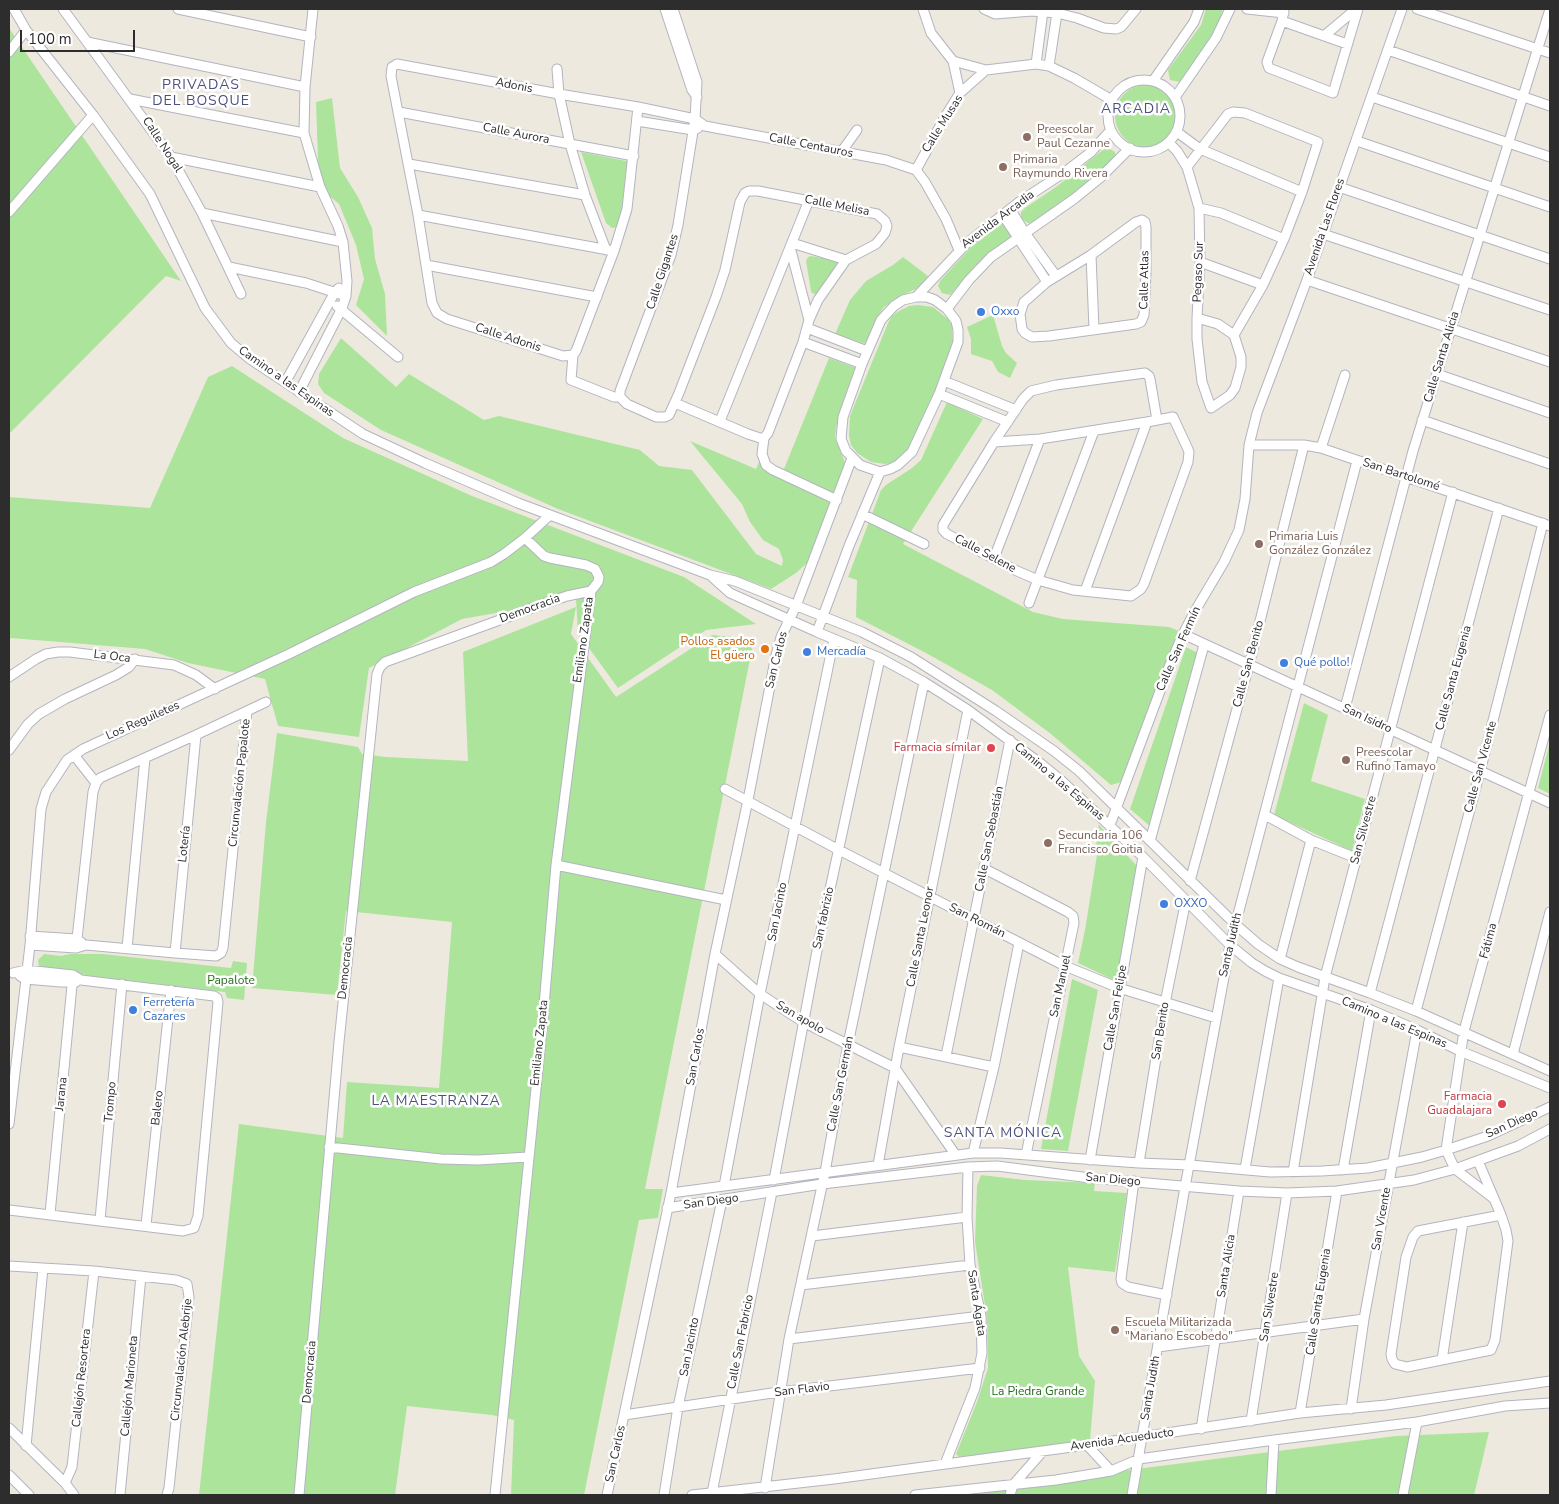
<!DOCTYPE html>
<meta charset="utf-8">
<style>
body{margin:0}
#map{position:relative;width:1559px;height:1504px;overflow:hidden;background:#eee9df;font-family:"Nunito Sans",sans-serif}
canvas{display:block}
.frame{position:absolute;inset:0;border:10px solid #2d2d2d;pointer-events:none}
.scale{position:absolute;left:20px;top:30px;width:115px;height:22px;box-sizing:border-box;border:2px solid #2d2d2d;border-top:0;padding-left:6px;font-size:15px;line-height:18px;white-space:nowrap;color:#2d2d2d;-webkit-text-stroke:4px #fff;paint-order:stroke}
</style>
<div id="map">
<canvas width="1559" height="1504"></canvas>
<div class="frame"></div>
<div class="scale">100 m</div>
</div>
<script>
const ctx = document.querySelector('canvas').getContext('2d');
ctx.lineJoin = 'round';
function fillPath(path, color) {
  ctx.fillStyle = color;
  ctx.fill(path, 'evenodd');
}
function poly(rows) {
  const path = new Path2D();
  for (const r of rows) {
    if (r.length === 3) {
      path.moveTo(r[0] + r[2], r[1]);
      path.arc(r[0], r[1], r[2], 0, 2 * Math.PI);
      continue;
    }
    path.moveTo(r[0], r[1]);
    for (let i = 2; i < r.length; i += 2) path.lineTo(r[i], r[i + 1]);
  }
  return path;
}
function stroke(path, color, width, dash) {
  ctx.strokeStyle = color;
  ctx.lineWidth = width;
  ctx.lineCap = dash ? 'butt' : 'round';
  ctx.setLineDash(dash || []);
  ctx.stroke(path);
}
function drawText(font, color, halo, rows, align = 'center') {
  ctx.font = font + ' "Nunito Sans",sans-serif';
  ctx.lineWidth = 5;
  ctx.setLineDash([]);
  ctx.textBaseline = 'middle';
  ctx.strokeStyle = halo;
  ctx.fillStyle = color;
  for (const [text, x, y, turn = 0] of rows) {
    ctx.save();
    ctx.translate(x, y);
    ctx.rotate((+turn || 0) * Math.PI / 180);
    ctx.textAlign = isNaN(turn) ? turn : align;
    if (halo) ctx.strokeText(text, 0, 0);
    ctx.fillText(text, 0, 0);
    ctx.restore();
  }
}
const green = poly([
 [1206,9,1223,9,1216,31,1180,82,1170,80,1168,70,1201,25],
 [9,28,181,281,166,276,9,434],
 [1146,116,31],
 [332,98,340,168,358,197,372,228,375,259,385,294,387,336,356,305,364,279,356,245,339,204,319,187,316,102],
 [1108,148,1115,152,1116,159,1070,198,1032,223,1028,223,1021,219,1021,212,1025,208,1056,187,1104,149],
 [581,152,631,162,626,206,619,227,612,228,606,223],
 [1001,224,1005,224,1012,235,1009,238,976,265,953,292,950,295,942,293,938,286,940,281,975,243],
 [811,256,835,260,837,262,837,266,818,295,812,293,811,291,806,261,808,257],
 [903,257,928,276,920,287,897,298,884,307,877,317,866,344,835,334,850,300,866,281,893,265],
 [918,305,933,307,948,319,952,326,953,346,912,448,894,463,885,464,871,462,857,453,851,445,849,435,850,416,888,323,892,316,899,311,909,306],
 [993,315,1002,346,1006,353,1017,363,1010,378,998,372,992,361,971,354,971,339,967,327],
 [341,338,396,387,409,374,484,420,499,416,640,450,659,466,692,470,756,554,782,566,783,560,779,549,763,540,750,522,742,504,690,441,756,469,759,462,784,469,829,358,856,368,836,427,835,438,846,465,823,530,818,533,807,563,796,573,771,589,558,509,381,430,324,393,318,384,319,374],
 [232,366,343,438,472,496,684,577,756,624,706,630,618,688,578,633,576,599,462,619,369,668,359,737,278,726,265,679,188,663,145,649,11,638,9,640,9,497,150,508,208,377],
 [947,402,983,419,903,544,1033,612,1063,619,1169,627,1181,632,1125,781,1111,785,1051,734,992,690,926,653,856,617,857,580,848,577,881,490,886,485,912,468,921,460],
 [576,607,571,634,616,697,712,635,754,639,645,1189,663,1189,658,1218,639,1220,584,1495,511,1495,514,1420,492,1415,407,1406,395,1495,199,1495,239,1124,343,1138,347,1082,439,1088,452,922,346,911,337,995,252,988,266,822,277,733,358,747,362,754,386,757,468,761,463,652],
 [1186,647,1198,653,1151,827,1130,809],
 [1304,703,1328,715,1311,781,1365,799,1352,851,1274,815],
 [1550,742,1550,794,1538,788],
 [1099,825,1137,866,1119,977,1114,980,1078,963,1085,930,1097,855,1096,831],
 [44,954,61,956,70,954,103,954,231,968,233,961,247,963,244,1000,227,998,225,992,90,976,62,969,39,967,38,960],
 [1072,979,1098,990,1068,1151,1041,1149],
 [981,1175,1025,1180,1095,1183,1094,1191,1127,1193,1115,1272,1068,1267,1079,1356,1095,1381,1090,1441,959,1457,956,1454,977,1402,988,1368,987,1318,975,1242,977,1186],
 [1489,1432,1474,1495,964,1495,963,1491,1396,1436]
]);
const minor = poly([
 [14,9,26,30,93,115,150,194,205,308,231,343,250,359,363,434,425,463,518,503,710,575,735,581,862,632,911,657,996,711,1054,751,1079,771,1235,924,1258,944,1280,959,1298,967,1370,993,1416,1011,1550,1071],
 [63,9,171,157,202,213,241,294],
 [178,9,311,37],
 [665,9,692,90,697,97],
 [673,9,697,82,695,119,678,225,671,255,620,391,620,397,627,404,656,417,665,417,669,415,679,393,716,297,725,270,740,202,745,193,749,191,758,191,877,214,885,221,887,226,885,233,876,244,846,260,818,300,809,320,803,342,768,433,764,438,762,454,766,465,773,470,837,500],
 [923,9,931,33,953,61,986,70],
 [984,9,995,14,1032,11,1057,13,1077,18,1104,28,1116,29,1121,27,1136,9],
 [1247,9,1284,13],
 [1284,9,1282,21,1267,62,1269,68,1333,93,1358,9],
 [1417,9,1550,53],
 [1282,21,1347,44],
 [1324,36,1356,9],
 [87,42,305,87],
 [1388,50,1550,106],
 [9,52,26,30],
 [953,61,960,93],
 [1036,64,1043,11],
 [1049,66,1057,13],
 [557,69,559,94,570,144,585,195,606,250],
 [1144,116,36],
 [1153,81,1194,22,1199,9],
 [1176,96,1216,38,1230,9],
 [1372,97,1550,157],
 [130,99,304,133],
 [638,107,627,209,614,251,576,351,573,355,563,356,447,319,437,313,432,303,418,215,391,76,392,67,397,64,559,94,638,107,695,119,705,126,886,160,916,170],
 [399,112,634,156],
 [637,121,693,130,698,128],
 [1177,132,1200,149,1302,192],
 [1357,141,1550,207],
 [1169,143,1177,151,1187,167,1199,208,1200,262,1197,318,1197,339,1202,382,1211,408,1230,395,1235,388,1241,367,1241,357,1234,335,1218,324,1197,318],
 [842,151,857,130],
 [171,157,320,187],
 [409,164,585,195],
 [1187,167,1228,114,1233,112,1245,113,1318,142,1302,192,1284,239,1263,285,1234,335],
 [916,170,945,117,960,93,986,70,1036,64,1049,66,1074,78,1110,99],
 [916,170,925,182,946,219,959,250],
 [1339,187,1550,259],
 [1199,208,1221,213,1284,239],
 [1010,209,1025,233,1056,276],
 [9,212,93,115],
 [202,213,343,242],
 [418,215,614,251],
 [1003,215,1047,282],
 [1142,220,1145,222,1146,227,1146,273,1144,315,1141,322,1136,324,1049,336,1032,337,1025,333,1022,329,1020,314,1024,302,1030,297,1047,282,1091,255,1136,222,1142,220],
 [1323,234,1550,310],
 [792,243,846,260],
 [790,247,809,320],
 [1091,255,1094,329],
 [1200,262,1263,285],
 [426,265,597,297],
 [229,267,306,283,346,296],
 [1307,280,1550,362],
 [916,297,927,297,935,300,947,309,956,321,958,330,958,342,939,394,912,452,898,465,890,469,880,472,860,465,846,451,841,439,843,417,862,364,881,320,894,306,903,300,916,297],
 [916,297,967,243,1019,202,1065,172,1091,152,1110,131],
 [337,306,398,357],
 [947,309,969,280,991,257,1074,199,1101,177,1130,148],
 [807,328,867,351],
 [803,342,862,364],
 [573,355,571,380,614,397,620,397],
 [1437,374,1550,413],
 [286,381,335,292,339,288],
 [944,381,1016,410],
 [299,392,342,308,346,296,347,281,343,242,338,226,320,187,304,133,305,87,313,9],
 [939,394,1008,422],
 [675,403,748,434,760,438,764,438],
 [1422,420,1550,464],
 [720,421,809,200],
 [994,442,1040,439,1147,422,1173,417,1187,447,1189,452,1188,462,1144,584,1141,589,1131,596,1073,590,1038,580,1017,571,947,534,943,530,943,525,994,442,1023,399,1031,391,1056,385,1145,373,1149,376,1150,379,1157,420],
 [1249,445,1304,445,1321,448,1550,526],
 [1321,448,1345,375],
 [862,514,924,544],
 [525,538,544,556,550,558,586,565,595,569,599,577,598,582,591,591],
 [994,558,1040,439],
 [712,577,730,593,817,632,880,658,924,682,968,710,1040,763,1063,782,1143,857,1230,945,1252,963,1265,971,1279,978,1371,1010,1417,1030,1460,1051,1550,1088],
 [1085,591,1147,422],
 [1029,603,1094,431],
 [817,632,849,546,880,472],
 [1183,634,1550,803],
 [9,677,36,659,46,654,58,652,70,652,174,665,196,675,215,689],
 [1345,708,1413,451,1550,9],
 [9,750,28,724,39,714,65,699,116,675,129,667,135,659],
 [74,755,96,783],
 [725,789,839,850,1065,966,1119,988,1216,1018],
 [1265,815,1311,840,1356,858],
 [1110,825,1169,667,1183,634,1195,611,1224,562,1239,530,1245,499,1249,445,1257,413,1307,280,1402,9],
 [1150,841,1204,645],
 [556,865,726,900],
 [985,869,1068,912,1073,916,1074,923,1026,1155],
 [1190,881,1249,665,1304,445],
 [30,936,77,939,81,942],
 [30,945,76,948,86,945,175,953,216,956,221,953,223,948,247,711],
 [76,948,93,792,96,783,100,778,196,735,266,702],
 [127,948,145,758],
 [175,953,196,735],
 [715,954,760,994,803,1022,895,1068,955,1154],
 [1280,959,1311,840],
 [20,976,25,979,61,982,76,982],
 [1370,993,1499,508],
 [1416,1011,1480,772,1543,523],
 [899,1047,994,1067],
 [1513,1054,1550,912],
 [946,1056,1010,740],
 [9,1124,30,945,41,809,46,792,67,760,83,749,289,654,414,592,491,562,504,554,525,538,550,515],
 [329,1147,441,1159,478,1160,528,1157],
 [973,1153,994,1067,1019,943],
 [1090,1160,1143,857],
 [1478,1161,1501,1215,1506,1230,1508,1241,1495,1340,1491,1350,1407,1367,1395,1364,1392,1359,1391,1354,1406,1257,1413,1237,1418,1231,1501,1215],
 [1139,1163,1165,1003,1186,900],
 [878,1165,899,1047,968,710],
 [1245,1169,1279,978],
 [1343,1170,1371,1010],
 [1293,1172,1325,977,1453,492],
 [774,1180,819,940,880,658],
 [1134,1181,1121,1279,1122,1283,1128,1287,1167,1295],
 [724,1186,760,994,834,639],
 [671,1193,973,1153,1000,1153,1139,1163,1190,1165,1270,1172,1322,1171,1368,1168,1422,1157,1446,1150,1488,1136,1550,1107],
 [1493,1198,1455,1169,1446,1150,1464,1031,1550,715],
 [667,1208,822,1184,968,1167,997,1166,1090,1178,1239,1191,1287,1193,1337,1191,1414,1180,1455,1169,1518,1146,1550,1129],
 [9,1210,183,1231,194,1228,198,1216,218,1002,217,998,214,996,81,980,73,975,26,970,13,973],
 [50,1214,73,975],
 [100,1220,122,984],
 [146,1225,171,990],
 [812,1236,967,1217],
 [9,1266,94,1271,176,1280,187,1284,189,1297,169,1488,167,1495],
 [801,1285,970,1265],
 [789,1339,981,1316],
 [1158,1347,1364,1319],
 [1442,1360,1463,1222],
 [1351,1409,1364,1319,1417,1030],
 [1300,1413,1337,1191],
 [624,1415,779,1392,980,1368],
 [1251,1421,1287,1193],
 [9,1428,65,1483,74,1495],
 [1201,1429,1239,1191],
 [1087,1445,1111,1471],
 [26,1446,43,1268],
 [945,1464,975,1388,982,1353,981,1316,970,1265,967,1217,968,1167],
 [9,1475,29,1495],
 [65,1483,72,1467,73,1458,94,1271],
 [765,1488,789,1339,825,1172,848,1044,924,682],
 [712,1493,772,1192],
 [120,1495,141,1276],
 [299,1495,339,1042,377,674,380,667,385,662,546,603,567,596,591,591],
 [495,1495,542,1029,556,865,591,591],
 [607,1495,671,1193,715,954,748,800,776,655,781,637,796,606,852,458],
 [664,1495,678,1407,722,1200],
 [692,1495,834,1479,1087,1445,1300,1413,1386,1405,1550,1381],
 [915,1495,1056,1480,1111,1471,1139,1459,1274,1440,1417,1422,1505,1406,1550,1403],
 [1010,1495,1013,1485,1043,1451],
 [1132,1495,1185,1187,1230,945,1357,461],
 [1271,1495,1274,1440],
 [1403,1495,1417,1422]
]);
const markers = [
 [1027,137,5,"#8d6e63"],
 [1003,167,5,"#8d6e63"],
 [981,312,5,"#3f7fe0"],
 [1259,544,5,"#8d6e63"],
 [765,649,5,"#e8710a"],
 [807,652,5,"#3f7fe0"],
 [1284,663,5,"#3f7fe0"],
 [991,748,5,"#e0444e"],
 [1346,760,5,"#8d6e63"],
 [1048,843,5,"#8d6e63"],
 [1164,904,5,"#3f7fe0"],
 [133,1010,5,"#3f7fe0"],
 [1502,1104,5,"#e0444e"],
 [1115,1330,5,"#8d6e63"]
];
const streetNames = [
 ["Adonis",514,86,11],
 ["Calle Musas",943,124,-58],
 ["Calle Aurora",516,134,11],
 ["Calle Nogal",162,145,57],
 ["Calle Centauros",811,146,11],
 ["Calle Melisa",837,206,11],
 ["Avenida Arcadia",998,220,-37],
 ["Avenida Las Flores",1325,227,-71],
 ["Calle Gigantes",663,272,-72],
 ["Pegaso Sur",1199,272,-88],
 ["Calle Atlas",1145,280,-89],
 ["Calle Adonis",508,338,18],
 ["Calle Santa Alicia",1442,357,-73],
 ["Camino a las Espinas",286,382,35],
 ["San Bartolomé",1401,475,18],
 ["Calle Selene",985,554,28],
 ["Democracia",530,609,-20],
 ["Emiliano Zapata",584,640,-82],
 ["Calle San Fermín",1179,649,-66],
 ["La Oca",112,657,7],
 ["San Carlos",777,660,-76],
 ["Calle San Benito",1249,664,-75],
 ["Calle Santa Eugenia",1454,678,-75],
 ["San Isidro",1367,719,25],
 ["Los Reguiletes",143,721,-24],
 ["Calle San Vicente",1481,767,-75],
 ["Camino a las Espinas",1059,782,40],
 ["Circunvalación Papalote",240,783,-84],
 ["San Silvestre",1364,830,-75],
 ["Calle San Sebastián",990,839,-79],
 ["Lotería",185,844,-84],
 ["San Jacinto",778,912,-79],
 ["San fabrizio",824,918,-78],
 ["San Román",977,921,27],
 ["Calle Santa Leonor",921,937,-79],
 ["Fátima",1489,941,-75],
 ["Santa Judith",1231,945,-77],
 ["Democracia",346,968,-84],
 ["San Manuel",1061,986,-78],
 ["Calle San Felipe",1116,1008,-80],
 ["San apolo",800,1018,30],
 ["Camino a las Espinas",1394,1023,23],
 ["San Benito",1161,1031,-81],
 ["Emiliano Zapata",540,1043,-84],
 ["San Carlos",696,1057,-80],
 ["Calle San Germán",841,1084,-79],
 ["Jarana",62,1094,-84],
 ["Trompo",111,1102,-85],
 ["Balero",158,1108,-84],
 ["San Diego",1512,1124,-24],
 ["San Diego",1113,1180,5],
 ["San Diego",711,1202,-8],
 ["San Vicente",1382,1219,-80],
 ["Santa Alicia",1227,1266,-81],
 ["Calle Santa Eugenia",1319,1302,-81],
 ["Santa Ágata",976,1303,81],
 ["San Silvestre",1270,1307,-81],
 ["Calle San Fabricio",741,1342,-79],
 ["San Jacinto",690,1347,-79],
 ["Circunvalación Alebrije",182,1360,-84],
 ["Democracia",310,1372,-85],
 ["Callejón Resortera",82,1378,-84],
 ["Callejón Marioneta",130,1386,-85],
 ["Santa Judith",1151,1388,-80],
 ["San Flavio",802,1390,-7],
 ["Avenida Acueducto",1122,1440,-8],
 ["San Carlos",616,1454,-78]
];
const educationNames = [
 ["Preescolar",1037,130],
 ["Paul Cezanne",1037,144],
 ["Primaria",1013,160],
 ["Raymundo Rivera",1013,174],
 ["Primaria Luis",1269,537],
 ["González González",1269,551],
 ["Preescolar",1356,753],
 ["Rufino Tamayo",1356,767],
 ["Secundaria 106",1058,836],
 ["Francisco Goitia",1058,850],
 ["Escuela Militarizada",1125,1323],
 ["\"Mariano Escobedo\"",1125,1337]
];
const shopNames = [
 ["Oxxo",991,312],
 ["Mercadía",817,652],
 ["Qué pollo!",1294,663],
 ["OXXO",1174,904],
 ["Ferretería",143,1003],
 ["Cazares",143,1017]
];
const foodNames = [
 ["Pollos asados",755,642],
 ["El güero",755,656]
];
const healthNames = [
 ["Farmacia símilar",981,748],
 ["Farmacia",1492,1097],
 ["Guadalajara",1492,1111]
];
const parkNames = [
 ["Papalote",231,981],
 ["La Piedra Grande",1038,1392]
];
const neighbourhoodNames = [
 ["PRIVADAS",201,86],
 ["DEL BOSQUE",201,102],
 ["ARCADIA",1136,110],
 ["LA MAESTRANZA",436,1102],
 ["SANTA MÓNICA",1003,1134]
];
fillPath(green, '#ade49c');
stroke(minor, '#b3b4c0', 11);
stroke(minor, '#fff', 9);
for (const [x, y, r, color] of markers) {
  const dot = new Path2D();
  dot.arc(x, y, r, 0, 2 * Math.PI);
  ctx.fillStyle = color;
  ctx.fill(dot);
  stroke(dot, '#fff', 2);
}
drawText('12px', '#2d2d2d', '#fff', streetNames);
drawText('12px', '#785e54', '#fff', educationNames, 'left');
drawText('12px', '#366cbe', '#fff', shopNames, 'left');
drawText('12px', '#c56008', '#fff', foodNames, 'right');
drawText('12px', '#be3a42', '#fff', healthNames, 'right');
drawText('12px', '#236c1b', '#fff', parkNames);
ctx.letterSpacing = '1px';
drawText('14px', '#4c507e', '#fff', neighbourhoodNames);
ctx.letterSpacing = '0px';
</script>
